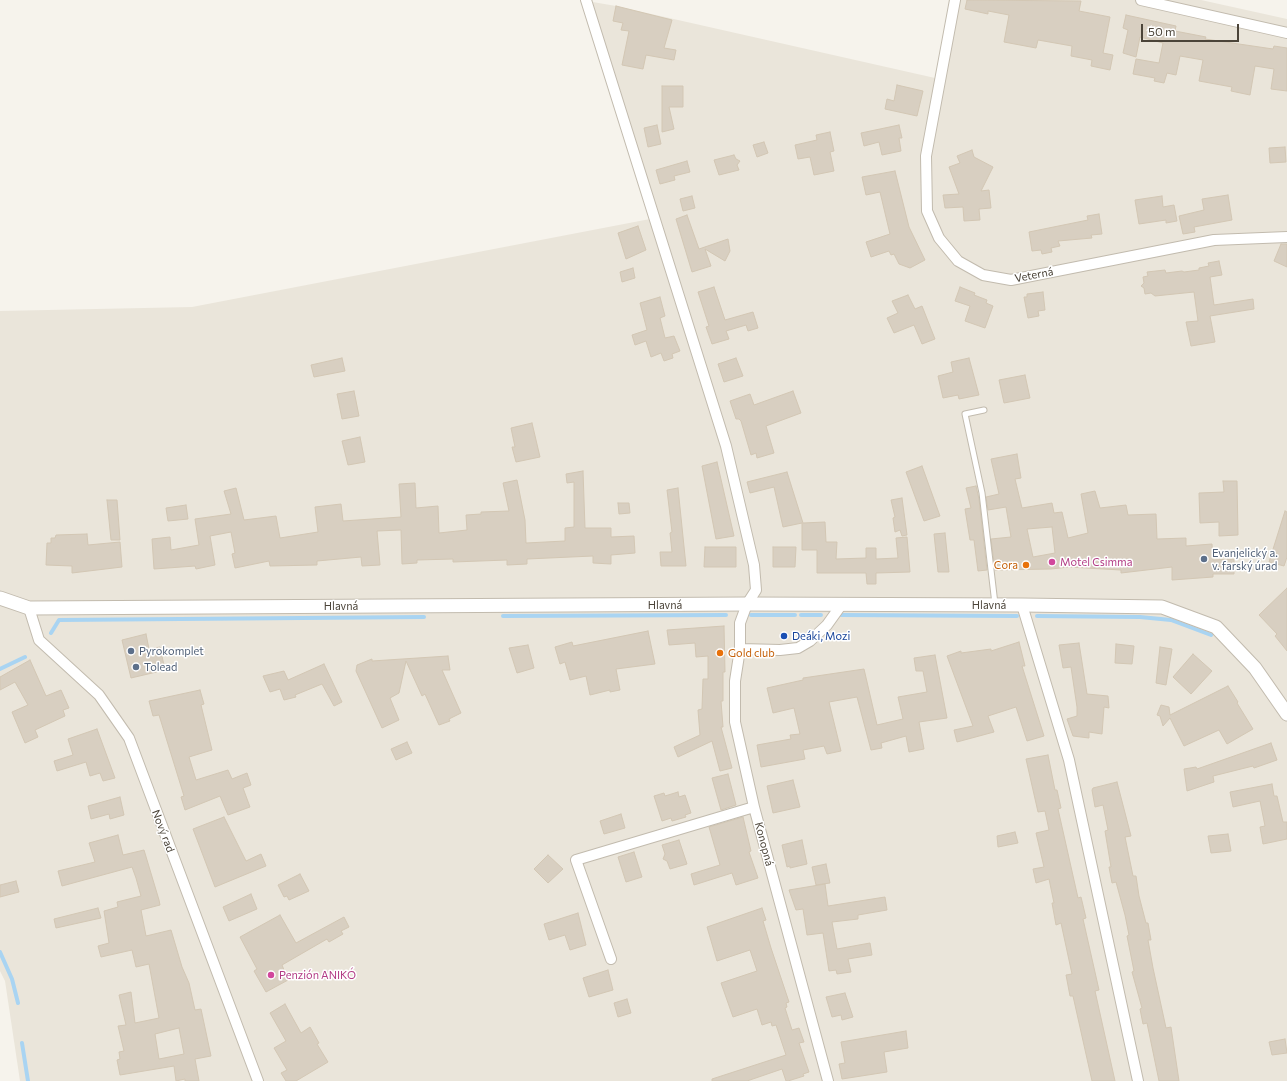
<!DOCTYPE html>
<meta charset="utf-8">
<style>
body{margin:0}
#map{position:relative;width:1287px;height:1081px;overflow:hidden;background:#f6f3ec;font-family:Commissioner,sans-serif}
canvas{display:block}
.scale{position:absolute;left:1141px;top:24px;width:98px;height:18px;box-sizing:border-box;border:2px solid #4b4439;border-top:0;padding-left:5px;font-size:12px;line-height:14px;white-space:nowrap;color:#4b4439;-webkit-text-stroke:3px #fff;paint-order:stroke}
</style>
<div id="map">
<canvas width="1287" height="1081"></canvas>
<div class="scale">50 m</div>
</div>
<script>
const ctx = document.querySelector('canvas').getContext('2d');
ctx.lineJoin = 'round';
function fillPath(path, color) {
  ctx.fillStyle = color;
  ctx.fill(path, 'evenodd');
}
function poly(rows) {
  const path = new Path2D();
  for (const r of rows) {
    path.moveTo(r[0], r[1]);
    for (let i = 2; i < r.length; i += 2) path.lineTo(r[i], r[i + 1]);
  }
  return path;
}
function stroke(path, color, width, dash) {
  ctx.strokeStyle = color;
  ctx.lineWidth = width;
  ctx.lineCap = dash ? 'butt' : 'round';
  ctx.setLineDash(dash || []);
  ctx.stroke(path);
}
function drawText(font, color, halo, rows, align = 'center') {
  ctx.font = font + ' Commissioner,sans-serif';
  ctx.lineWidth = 3;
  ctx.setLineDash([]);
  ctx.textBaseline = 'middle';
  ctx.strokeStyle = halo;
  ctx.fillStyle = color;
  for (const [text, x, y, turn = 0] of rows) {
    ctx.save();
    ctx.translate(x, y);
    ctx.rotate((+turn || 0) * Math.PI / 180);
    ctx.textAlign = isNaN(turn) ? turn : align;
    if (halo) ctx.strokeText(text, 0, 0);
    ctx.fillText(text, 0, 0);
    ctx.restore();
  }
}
const residential = poly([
 [581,0,616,6,935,78,952,0,1201,0,1287,19,1287,1081,20,1081,5,981,0,971,0,311,192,307,650,219]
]);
const stream = poly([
 [751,615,795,615],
 [801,615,821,615],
 [841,615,1017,616],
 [503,616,726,615],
 [1037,616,1140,617,1171,620,1211,635],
 [51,633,59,620,424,617],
 [0,669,25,657],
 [0,952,12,979,18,1003],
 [22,1043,28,1081]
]);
const building = poly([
 [967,0,1081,1,1079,11,1110,17,1103,53,1113,55,1110,70,1091,66,1092,60,1071,56,1072,46,1038,40,1036,48,1004,42,1009,15,988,11,988,14,965,9,967,0],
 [616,6,672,20,664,48,676,50,674,60,646,55,643,69,622,65,629,31,621,30,623,23,613,21,616,6],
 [1126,15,1176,26,1175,31,1206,37,1205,39,1273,49,1274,46,1287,48,1287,91,1271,89,1274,69,1255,66,1250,95,1231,91,1232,87,1199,81,1203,60,1180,56,1176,75,1167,73,1164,83,1154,81,1155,78,1133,74,1136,59,1159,63,1163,43,1140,37,1136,57,1123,53,1128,30,1123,28,1126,15],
 [897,85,923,91,917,116,885,109,887,99,894,101,897,85],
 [662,86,683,86,683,107,669,107,674,129,662,132,662,86],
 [657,125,661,144,648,147,644,128,657,125],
 [899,125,902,138,899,138,901,151,882,155,879,142,864,146,861,133,899,125],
 [830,132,834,151,830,152,834,171,814,175,810,157,798,159,795,145,817,140,816,135,830,132],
 [764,142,768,153,757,157,753,145,764,142],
 [1285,147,1286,162,1270,163,1269,148,1285,147],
 [972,150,974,157,993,167,981,191,989,190,991,208,979,209,980,220,964,221,963,207,945,208,943,195,959,194,949,167,960,163,957,156,972,150],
 [734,155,736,159,740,161,737,165,739,170,719,175,714,160,734,155],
 [687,161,690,172,674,176,675,180,660,184,656,170,687,161],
 [895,171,909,227,925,260,910,268,899,264,894,254,891,255,889,251,871,257,866,242,890,234,880,192,866,195,862,177,895,171],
 [1228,195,1232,220,1194,227,1195,232,1183,234,1179,216,1204,210,1202,199,1228,195],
 [692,196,695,208,683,211,680,199,692,196],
 [1162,196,1163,207,1174,205,1177,221,1166,223,1166,220,1139,224,1135,200,1162,196],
 [1099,214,1102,234,1091,235,1092,238,1058,241,1060,246,1051,248,1052,252,1042,254,1041,250,1032,251,1029,232,1088,220,1087,216,1099,214],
 [687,215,699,249,728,239,730,251,725,261,705,249,711,266,692,272,676,219,687,215],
 [638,226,646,250,626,259,618,233,638,226],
 [1281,244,1287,244,1287,267,1274,261,1281,244],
 [1219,261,1222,275,1210,277,1214,305,1253,299,1254,309,1210,316,1215,342,1191,346,1186,322,1198,321,1194,292,1155,296,1151,293,1145,294,1144,288,1141,286,1144,283,1143,277,1148,276,1147,272,1165,270,1166,273,1182,271,1184,272,1199,270,1199,268,1209,266,1208,263,1219,261],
 [633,268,635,278,622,282,620,272,633,268],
 [714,287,725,320,753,312,758,328,748,331,746,325,726,331,729,339,712,344,706,327,709,326,698,292,714,287],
 [960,287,975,293,974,295,987,300,986,303,993,306,985,328,965,321,970,306,955,301,960,287],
 [1043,292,1045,310,1038,311,1039,316,1028,318,1024,297,1027,297,1027,294,1043,292],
 [908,295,915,309,922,306,935,339,922,344,914,325,894,333,887,318,898,313,892,301,908,295],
 [660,297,665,316,660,318,665,338,674,336,680,351,672,354,673,358,664,361,661,353,651,357,646,341,635,345,632,335,647,330,640,303,660,297],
 [342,358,345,371,314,377,311,365,342,358],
 [736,358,743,376,724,382,718,364,736,358],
 [969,358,979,395,959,399,958,395,943,398,938,376,953,372,951,362,969,358],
 [1025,375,1030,398,1004,403,999,380,1025,375],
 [354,391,359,416,342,419,337,394,354,391],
 [793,391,801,413,766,426,774,453,757,458,756,453,751,455,741,421,739,419,736,419,730,401,750,394,754,405,793,391],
 [532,423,540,457,516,462,512,447,515,447,511,428,532,423],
 [360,437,365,462,348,465,342,441,360,437],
 [1017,454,1021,478,1015,479,1022,508,1052,503,1054,513,1062,512,1068,538,1088,533,1081,494,1095,491,1100,508,1126,505,1128,515,1156,514,1157,539,1186,538,1186,546,1212,544,1213,560,1234,559,1234,574,1213,574,1213,577,1172,580,1172,567,1121,573,1121,570,1069,567,1051,569,995,570,991,539,1011,537,1006,507,988,510,986,497,999,494,991,459,1017,454],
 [1052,527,1055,553,1033,557,1027,529,1052,527],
 [717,462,734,536,716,539,702,466,717,462],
 [922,466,940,516,924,521,906,472,922,466],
 [583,471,585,528,611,528,611,537,634,536,635,553,611,555,611,564,593,563,593,556,527,559,527,564,507,565,507,560,453,562,453,559,417,560,417,563,402,564,401,530,377,531,380,565,362,566,361,557,317,561,317,565,270,566,269,561,235,568,232,554,235,553,231,532,210,536,215,565,196,569,195,566,154,569,152,539,170,537,171,550,199,545,195,519,231,514,224,491,236,488,244,520,276,516,280,538,318,532,315,507,341,504,343,521,401,517,399,484,415,483,416,508,438,506,439,533,467,530,466,515,481,514,481,512,509,511,503,483,517,480,525,520,526,543,565,541,565,528,574,527,574,482,567,483,566,474,583,471],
 [787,472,803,523,825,522,826,542,837,542,836,559,866,558,866,548,876,548,876,559,898,558,896,538,907,537,910,572,876,573,876,584,867,584,866,573,817,573,817,550,802,550,802,523,783,527,774,487,750,493,747,482,787,472],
 [1223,481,1237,481,1238,535,1219,536,1219,522,1200,523,1199,493,1224,492,1223,481],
 [976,486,979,499,987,570,978,571,974,540,970,540,965,509,971,508,966,488,976,486],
 [678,488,686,566,661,566,660,552,672,552,670,533,672,532,667,490,678,488],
 [902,498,907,535,902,536,900,530,895,532,893,518,895,517,891,500,902,498],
 [107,500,117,500,120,540,111,540,107,500],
 [618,503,629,503,630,513,619,514,618,503],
 [186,505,188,519,168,521,166,508,186,505],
 [1285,511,1287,512,1287,557,1284,566,1269,562,1285,511],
 [945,533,949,572,938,572,934,534,945,533],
 [87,534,88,545,120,542,122,567,72,573,72,566,46,565,47,543,51,543,51,538,55,538,56,535,87,534],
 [705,547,736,547,736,567,704,567,705,547],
 [773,547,796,547,795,567,773,567,773,547],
 [1287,588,1287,651,1275,636,1277,634,1259,615,1287,588],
 [724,626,725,672,723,672,723,701,721,701,723,727,721,727,732,768,720,771,712,741,678,757,674,747,700,735,698,710,702,709,703,679,708,679,708,656,696,657,695,643,669,645,667,630,724,626],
 [648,631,655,664,616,669,620,690,610,692,610,690,590,695,586,676,570,680,565,662,560,664,555,647,572,642,573,646,648,631],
 [146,634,149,649,160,647,165,670,131,678,122,640,146,634],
 [1019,642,1025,666,1022,666,1044,736,1027,741,1016,707,988,716,994,732,957,742,954,730,973,726,947,656,961,651,961,653,991,649,991,651,1019,642],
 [1079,643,1087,694,1108,696,1109,708,1104,707,1102,734,1089,732,1089,738,1073,736,1067,719,1077,716,1077,707,1071,667,1063,668,1059,645,1079,643],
 [1116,644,1134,646,1132,664,1115,663,1116,644],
 [528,645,534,668,517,673,509,648,528,645],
 [1160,647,1172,649,1166,685,1156,683,1160,647],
 [1193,654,1212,671,1191,694,1173,677,1193,654],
 [935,655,947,718,919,722,924,749,909,752,906,736,881,743,882,748,871,750,857,697,829,702,841,751,827,754,824,746,803,750,805,759,761,767,757,745,791,739,790,735,800,734,794,708,773,713,767,688,803,680,803,678,864,669,877,725,903,719,898,697,927,692,923,671,916,671,914,658,935,655],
 [448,656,450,670,442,670,461,713,449,719,450,721,439,725,425,694,422,696,406,661,399,693,390,698,399,720,382,728,356,671,357,665,372,659,372,661,448,656],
 [30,660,46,696,61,690,69,708,63,710,65,716,35,730,38,737,25,743,12,712,28,705,15,682,0,690,0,677,30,660],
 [324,664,342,702,334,706,322,684,295,695,296,697,284,700,280,689,270,692,263,676,284,671,288,680,324,664],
 [1228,686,1238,702,1237,703,1253,729,1227,744,1219,730,1184,746,1170,718,1163,726,1160,716,1157,715,1161,705,1169,707,1170,715,1228,686],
 [200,690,204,704,201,705,212,750,189,757,196,780,228,770,232,779,247,773,251,785,243,788,250,807,228,815,220,796,185,810,181,797,184,796,159,715,153,716,149,701,200,690],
 [97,729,115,778,103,781,100,773,90,776,86,762,57,771,54,761,73,755,68,739,97,729],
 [407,742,412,753,396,760,391,749,407,742],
 [1271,743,1277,760,1254,768,1253,766,1213,776,1214,782,1187,791,1184,769,1196,767,1197,769,1271,743],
 [1048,755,1055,790,1057,790,1061,808,1058,809,1078,898,1081,897,1086,918,1083,919,1099,990,1095,991,1115,1081,1092,1081,1073,996,1070,996,1066,975,1072,974,1061,923,1056,925,1052,903,1054,903,1049,879,1036,883,1033,869,1044,867,1036,833,1049,830,1045,811,1038,812,1026,759,1048,755],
 [728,774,736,805,721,810,712,778,728,774],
 [793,780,800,807,773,813,767,786,793,780],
 [1117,782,1131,836,1125,837,1133,876,1136,876,1139,896,1146,923,1148,923,1151,940,1148,940,1153,968,1166,1028,1171,1027,1179,1081,1159,1081,1147,1023,1143,1024,1140,1009,1142,1008,1132,972,1134,971,1127,936,1129,935,1125,915,1116,882,1112,883,1109,867,1111,867,1105,831,1108,830,1103,805,1095,807,1092,790,1093,788,1117,782],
 [1272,784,1274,796,1277,796,1283,822,1287,822,1287,839,1263,844,1260,827,1265,826,1260,801,1233,807,1230,792,1272,784],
 [678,792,679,797,685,795,691,813,685,815,686,817,672,821,671,818,662,821,654,796,664,793,665,796,678,792],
 [120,797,124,815,110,819,109,814,91,819,88,806,120,797],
 [621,814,625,828,604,834,600,821,621,814],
 [224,817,246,861,261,854,266,866,215,887,193,829,224,817],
 [743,817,751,851,749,852,758,878,736,885,732,873,694,885,691,874,720,865,709,827,743,817],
 [1015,832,1018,843,998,847,997,836,1015,832],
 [1228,834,1231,851,1211,853,1208,836,1228,834],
 [118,835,123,855,144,850,159,900,160,905,141,910,146,936,171,930,182,967,189,983,195,1010,201,1009,211,1056,195,1059,199,1081,185,1081,185,1079,176,1081,174,1066,120,1075,117,1060,120,1059,119,1052,124,1051,118,1026,126,1025,119,995,131,992,135,1023,159,1018,149,964,136,967,132,950,101,957,98,946,109,943,104,911,118,907,117,902,141,896,136,878,132,867,62,886,58,871,95,862,89,843,118,835],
 [179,1028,184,1054,159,1059,155,1034,179,1028],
 [679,840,687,864,670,869,667,861,663,859,665,854,662,845,679,840],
 [802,840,807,864,790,868,790,866,787,867,782,845,802,840],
 [634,852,642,877,626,882,618,857,634,852],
 [548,855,563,869,548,883,534,869,548,855],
 [826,864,830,883,816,885,812,867,826,864],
 [300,874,309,891,289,900,287,896,284,897,278,885,300,874],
 [16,881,19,892,0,897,0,885,16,881],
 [825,884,828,906,885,897,887,910,858,915,858,919,832,922,837,949,870,943,872,955,848,959,851,972,837,974,836,970,829,971,823,933,807,935,803,909,796,910,789,890,825,884],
 [251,894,257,909,229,921,223,907,251,894],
 [98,908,101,918,56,928,54,919,98,908],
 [762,908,766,920,763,921,771,948,789,1002,786,1003,787,1007,785,1008,792,1030,799,1028,804,1042,799,1043,809,1072,803,1074,804,1076,788,1081,786,1081,782,1069,747,1081,712,1081,712,1079,786,1055,776,1025,772,1026,771,1022,762,1025,757,1009,733,1017,721,983,757,971,750,950,717,961,707,927,762,908],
 [578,913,586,945,570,950,565,935,549,940,544,924,578,913],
 [280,915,296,943,344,917,349,927,341,931,343,934,329,942,327,939,282,965,288,980,266,992,254,971,257,969,240,937,280,915],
 [608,970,613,990,589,997,583,978,608,970],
 [845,993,853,1017,842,1020,841,1015,832,1017,826,997,845,993],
 [627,999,631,1013,618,1017,614,1003,627,999],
 [285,1004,301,1033,310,1027,319,1043,317,1044,328,1062,296,1081,286,1081,281,1073,287,1070,274,1048,286,1041,270,1013,285,1004],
 [906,1031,908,1048,884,1052,887,1072,842,1079,839,1064,845,1063,841,1042,906,1031],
 [1285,1039,1287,1053,1272,1055,1269,1042,1285,1039]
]);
const service = poly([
 [984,410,965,414,982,493,995,604]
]);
const minor = poly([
 [586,0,726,446,754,565,756,590,747,604,740,623,740,649,735,681,735,722,754,807,828,1081],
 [955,0,926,156,927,211,939,238,958,261,983,275,1011,280,1214,240,1287,237],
 [1141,0,1287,33],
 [1022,605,1069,760,1138,1081],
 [29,608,39,640,99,695,129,738,258,1081],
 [740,649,780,650,798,648,810,641,827,625,842,604],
 [611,959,576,860,754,807]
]);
const tertiary = poly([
 [0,598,29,608,747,604,1022,605,1162,607,1216,627,1255,668,1287,714]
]);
const markers = [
 [1204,559,4,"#5c6f8a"],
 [1052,562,4,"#d1479c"],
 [1026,565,4,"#e8710a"],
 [784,636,4,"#1a4fb4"],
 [131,651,4,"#5c6f8a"],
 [720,653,4,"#e8710a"],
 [136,667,4,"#5c6f8a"],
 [271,975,4,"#d1479c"]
];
const streetNames = [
 ["Veterná",1034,275,-11],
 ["Hlavná",665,605],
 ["Hlavná",989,605],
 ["Hlavná",341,606],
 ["Nový rad",163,831,69],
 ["Konopná",764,844,75]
];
const serviceNames = [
 ["Evanjelický a.",1212,553],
 ["v. farský úrad",1212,566],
 ["Pyrokomplet",139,651],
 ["Tolead",144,667]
];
const hotelNames = [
 ["Motel Csimma",1060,562],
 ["Penzión ANIKÓ",279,975]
];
const foodNames = [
 ["Cora",1018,565],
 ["Gold club",728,653,"left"]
];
const transitNames = [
 ["Deáki, Mozi",792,636]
];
fillPath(residential, '#eae5da');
stroke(stream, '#a9d4f2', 4);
fillPath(building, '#d8cfc1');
stroke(building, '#d3c7b4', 1);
stroke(service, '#c2bbae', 7);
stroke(minor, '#c2bbae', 12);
stroke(tertiary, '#c2bbae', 15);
stroke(service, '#fff', 5);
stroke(minor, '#fff', 10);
stroke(tertiary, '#fff', 13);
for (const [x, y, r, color] of markers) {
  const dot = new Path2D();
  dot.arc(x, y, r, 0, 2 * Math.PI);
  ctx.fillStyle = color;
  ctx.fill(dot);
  stroke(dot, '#fff', 1.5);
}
drawText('11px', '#4b4439', '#fff', streetNames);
drawText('11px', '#4e5e75', '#fff', serviceNames, 'left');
drawText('11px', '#b23c85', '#fff', hotelNames, 'left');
drawText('11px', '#c56008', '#fff', foodNames, 'right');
drawText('11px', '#164399', '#fff', transitNames, 'left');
</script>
